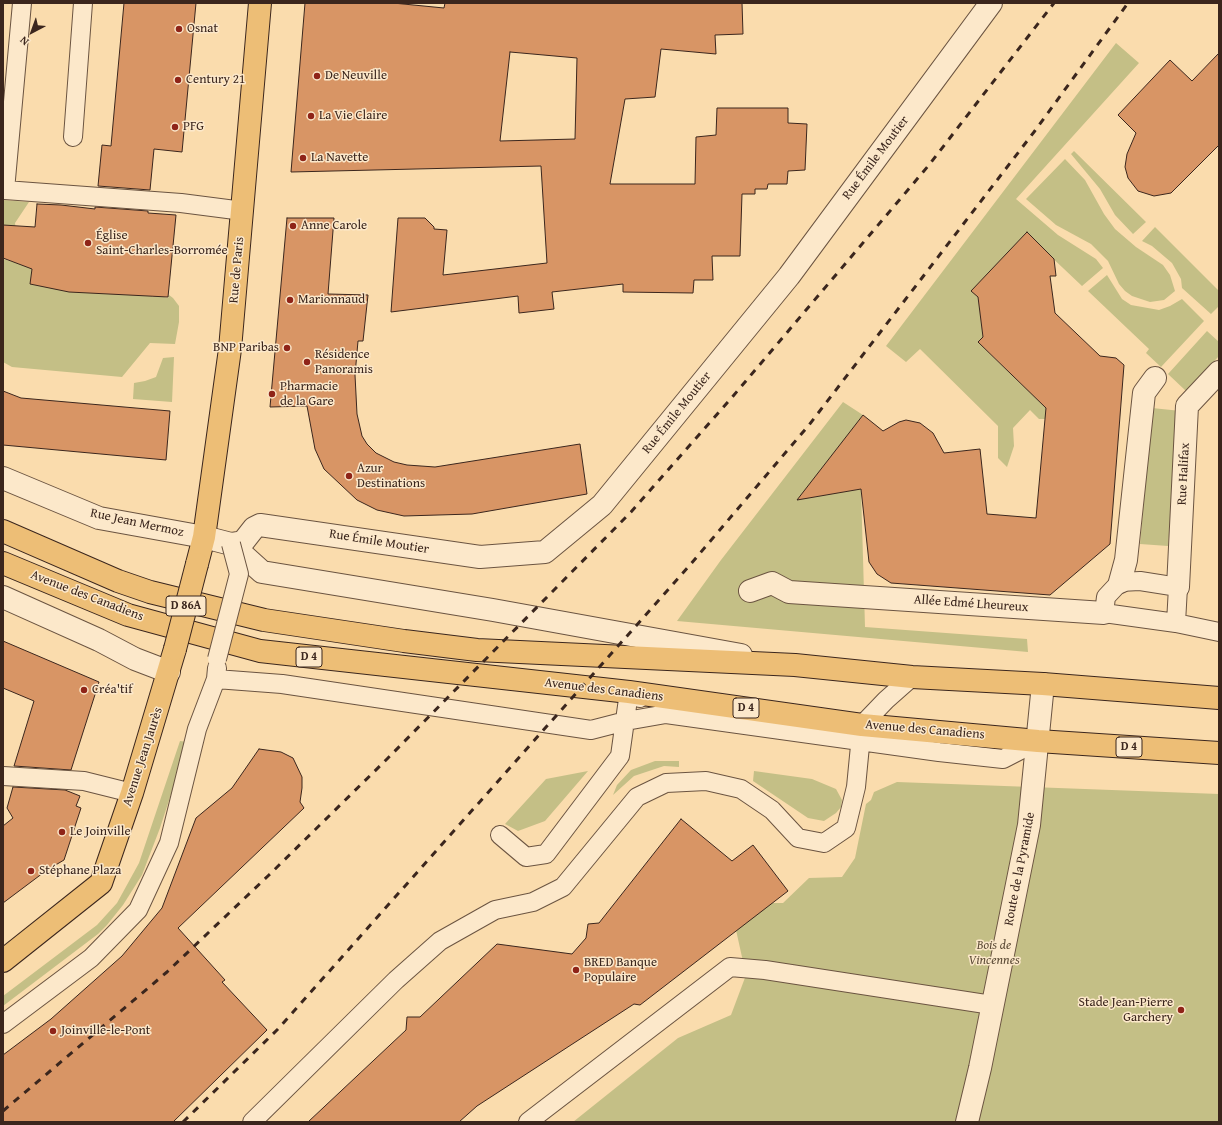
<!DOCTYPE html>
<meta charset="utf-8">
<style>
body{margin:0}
#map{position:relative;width:1222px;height:1125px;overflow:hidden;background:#fadcad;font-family:"Gentium Book Plus",serif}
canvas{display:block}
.frame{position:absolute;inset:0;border:4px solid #3b261d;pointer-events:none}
.north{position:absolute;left:12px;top:12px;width:40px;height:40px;-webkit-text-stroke:3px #fce8ca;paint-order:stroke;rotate:221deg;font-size:11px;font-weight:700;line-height:16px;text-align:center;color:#3b261d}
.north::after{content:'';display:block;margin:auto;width:14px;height:18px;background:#3b261d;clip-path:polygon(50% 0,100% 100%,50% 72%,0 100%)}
</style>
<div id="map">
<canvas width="1222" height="1125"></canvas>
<div class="frame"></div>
<div class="north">N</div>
</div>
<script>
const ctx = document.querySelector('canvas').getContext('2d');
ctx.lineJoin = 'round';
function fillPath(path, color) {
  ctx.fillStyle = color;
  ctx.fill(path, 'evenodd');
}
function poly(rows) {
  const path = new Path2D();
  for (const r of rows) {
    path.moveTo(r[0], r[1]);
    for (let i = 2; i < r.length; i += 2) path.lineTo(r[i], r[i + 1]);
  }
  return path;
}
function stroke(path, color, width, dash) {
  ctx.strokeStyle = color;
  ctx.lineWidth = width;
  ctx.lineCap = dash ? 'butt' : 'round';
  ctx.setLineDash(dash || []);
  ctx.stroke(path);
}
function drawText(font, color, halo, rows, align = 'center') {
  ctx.font = font + ' "Gentium Book Plus",serif';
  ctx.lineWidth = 3;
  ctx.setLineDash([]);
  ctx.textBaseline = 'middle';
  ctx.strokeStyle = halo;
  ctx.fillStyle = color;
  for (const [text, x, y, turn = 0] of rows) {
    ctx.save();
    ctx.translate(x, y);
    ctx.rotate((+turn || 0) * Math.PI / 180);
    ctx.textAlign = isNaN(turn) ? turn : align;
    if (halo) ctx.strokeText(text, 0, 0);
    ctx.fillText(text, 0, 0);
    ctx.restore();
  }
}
const green = poly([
 [1116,43,1139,63,1016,199,1058,235,1096,259,1103,268,1082,286,1026,233,978,297,983,337,978,342,1022,385,1052,404,1045,419,1039,419,1030,410,1013,428,1014,446,1007,467,998,458,998,426,920,349,906,362,886,346],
 [1074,151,1146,222,1133,234,1115,215,1100,189,1071,154],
 [1065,159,1085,180,1104,214,1115,229,1136,247,1163,265,1170,275,1175,291,1164,300,1150,302,1132,296,1125,291,1119,284,1108,261,1091,244,1056,225,1026,199],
 [3,200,29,202,15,223,16,232,12,225,3,225],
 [1155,227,1219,291,1219,306,1211,314,1182,288,1181,279,1172,263,1152,246,1142,241],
 [3,259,32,267,31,278,37,285,152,295,152,297,156,295,168,298,169,295,173,298,179,306,179,322,175,344,150,343,122,377,12,367,3,362],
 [1107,275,1122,299,1131,305,1159,310,1170,306,1182,299,1204,321,1161,367,1146,353,1149,349,1088,291],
 [1207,331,1219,342,1219,356,1186,391,1168,374],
 [174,357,172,402,133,399,134,383,145,381,156,377,163,358],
 [843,402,863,415,806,498,861,489,865,627,1027,639,1028,652,677,621,721,560],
 [1152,408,1181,411,1168,546,1140,544],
 [180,741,188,742,160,828,142,875,123,905,107,925,98,934,3,1006,3,996,97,925,117,903,139,863],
 [655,761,679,761,679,767,664,766,634,776,613,795,617,785,631,770],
 [588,771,545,821,518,831,505,824,546,779],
 [754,771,812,779,836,789,842,800,841,807,836,813,824,821,808,818,753,781],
 [897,782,1219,794,1219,1122,573,1122,678,1038,731,1015,746,975,736,930,734,903,783,903,809,878,842,877,855,858,866,804,871,800,874,792]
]);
const building = poly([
 [124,3,196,3,182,152,154,149,150,190,98,186,102,145,111,146,124,3],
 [305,3,393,3,444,8,445,3,742,3,743,34,715,35,716,54,661,49,655,97,625,99,610,184,695,184,696,137,716,135,717,108,788,108,788,123,807,124,805,170,788,171,787,184,768,184,767,189,755,189,755,194,742,194,740,256,712,256,713,280,694,280,693,293,623,292,623,284,552,292,554,309,519,313,518,296,391,312,398,218,425,218,434,227,434,229,447,230,443,275,547,263,541,166,291,172,305,3],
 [510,52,577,58,575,139,500,141,510,52],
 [1219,53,1219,145,1171,193,1154,196,1138,191,1128,178,1125,167,1127,154,1136,133,1118,115,1170,60,1192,81,1219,53],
 [37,204,61,205,95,209,95,207,148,211,148,213,176,215,168,297,69,292,30,284,32,269,3,258,3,225,35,227,37,204],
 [287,218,334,218,328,294,368,295,363,341,358,341,355,375,357,414,362,436,367,444,376,453,394,462,407,465,435,467,580,444,587,494,472,514,404,516,377,510,357,500,324,469,315,449,307,406,270,407,287,218],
 [1027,232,1054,259,1056,276,1050,276,1055,313,1100,356,1116,358,1124,365,1110,544,1050,595,891,583,877,574,869,562,861,489,797,500,863,415,883,431,899,422,906,420,920,423,933,433,944,453,980,449,987,514,1036,518,1046,408,978,342,983,337,978,297,971,291,1027,232],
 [3,391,21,398,170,411,166,460,3,445,3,391],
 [3,641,99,682,71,770,14,766,34,701,3,688,3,641],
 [259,749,281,752,293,758,302,777,302,788,300,802,304,808,178,928,225,980,222,982,267,1030,173,1122,3,1122,3,1055,51,1019,122,956,162,908,196,818,232,788,259,749],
 [13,787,65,790,80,796,76,806,81,808,64,860,47,870,3,903,3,826,13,818,7,808,13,787],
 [681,819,732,861,753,845,788,891,640,1005,634,1004,477,1106,459,1122,308,1122,406,1030,407,1017,420,1017,497,944,572,954,586,938,588,924,599,923,681,819]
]);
const service = poly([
 [22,3,5,190,181,203,243,211],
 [73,137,83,3],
 [1176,623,1178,587,1140,581,1120,582,1106,597,1104,613,1176,623,1219,632],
 [216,679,282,684,591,730,626,721,666,714,939,752,1003,759,1038,741],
 [3,776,84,781,132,793],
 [500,835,526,857,546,854,620,756,629,692,640,698],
 [3,1024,91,958,138,910,169,843,197,729,216,679,217,668],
 [252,1122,396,980,440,941,495,910,533,902,563,887,637,797,666,783,706,781,741,789,772,810,798,838,824,843,846,828,856,787,862,725,886,700,912,677],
 [528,1122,730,967,765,970,992,1005]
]);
const pedestrian = poly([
 [1120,582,1126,560,1144,393,1155,378],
 [1178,587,1187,406,1219,372],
 [750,591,772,583,789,592,1104,613]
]);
const minor = poly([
 [231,544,243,542,254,528,260,525,480,557,545,552,602,505,789,276,991,3]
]);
const tertiary = poly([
 [3,478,99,518,204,537,231,544,262,572,493,610,741,655],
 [3,597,99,640,135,659,169,672],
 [967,1122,980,1068,1029,825,1043,684]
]);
const primary = poly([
 [3,531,118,581,150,592,264,620,404,641,477,650,795,665,912,677,1043,684,1219,698],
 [3,563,128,615,260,651,629,692,862,725,1038,741,1219,753],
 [197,564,204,537,230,349,260,3],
 [3,961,101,883,132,793,175,649]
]);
const rail = poly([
 [3,1111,167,972,269,875,387,759,631,512,734,395,929,165,1054,3],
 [183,1122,278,1029,690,565,809,425,1034,132,1128,3]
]);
const serviceBridge = poly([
 [217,659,239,574,231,544]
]);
const primaryBridge = poly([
 [175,649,197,564]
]);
const markers = [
 [179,29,4,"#8f2418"],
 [317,76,4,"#8f2418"],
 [178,80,4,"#8f2418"],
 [311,116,4,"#8f2418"],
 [175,127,4,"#8f2418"],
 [303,158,4,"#8f2418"],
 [293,226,4,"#8f2418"],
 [88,243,4,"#8f2418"],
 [290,300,4,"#8f2418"],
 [287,348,4,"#8f2418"],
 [307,362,4,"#8f2418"],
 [272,394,4,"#8f2418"],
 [349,476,4,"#8f2418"],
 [84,690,4,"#8f2418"],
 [62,832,4,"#8f2418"],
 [31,871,4,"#8f2418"],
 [576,970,4,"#8f2418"],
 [1181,1010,4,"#8f2418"],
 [53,1031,4,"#8f2418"]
];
const shields = [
 [186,606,40],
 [309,657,26],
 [746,708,26],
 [1129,747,26]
];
const shieldNames = [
 ["D 86A",186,606],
 ["D 4",309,657],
 ["D 4",746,708],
 ["D 4",1129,747]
];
const poiNames = [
 ["Osnat",187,29],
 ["De Neuville",325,76],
 ["Century 21",186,80],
 ["La Vie Claire",319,116],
 ["PFG",183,127],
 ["La Navette",311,158],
 ["Anne Carole",301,226],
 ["Église",96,236],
 ["Saint-Charles-Borromée",96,251],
 ["Marionnaud",298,300],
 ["BNP Paribas",279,348,"right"],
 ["Résidence",315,355],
 ["Panoramis",315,370],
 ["Pharmacie",280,387],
 ["de la Gare",280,402],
 ["Azur",357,469],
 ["Destinations",357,484],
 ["Créa'tif",92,690],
 ["Le Joinville",70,832],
 ["Stéphane Plaza",39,871],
 ["BRED Banque",584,963],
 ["Populaire",584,978],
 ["Stade Jean-Pierre",1173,1003,"right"],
 ["Garchery",1173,1018,"right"],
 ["Joinville-le-Pont",61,1031]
];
const streetNames = [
 ["Rue Émile Moutier",876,158,-53],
 ["Rue de Paris",237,270,-85],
 ["Rue Émile Moutier",677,413,-51],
 ["Rue Halifax",1184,474,-87],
 ["Rue Jean Mermoz",137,523,12],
 ["Rue Émile Moutier",379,542,9],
 ["Avenue des Canadiens",87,596,21],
 ["Allée Edmé Lheureux",971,604,4],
 ["Avenue des Canadiens",604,690,7],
 ["Avenue des Canadiens",925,730,5],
 ["Avenue Jean Jaurès",143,757,-72],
 ["Route de la Pyramide",1020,869,-79]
];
const parkNames = [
 ["Bois de",994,946],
 ["Vincennes",994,961]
];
fillPath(green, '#c4bf86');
fillPath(building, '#d89565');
stroke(building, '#3b261d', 1);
stroke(service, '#6b5441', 20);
stroke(pedestrian, '#6b5441', 24);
stroke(minor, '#6b5441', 24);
stroke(tertiary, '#6b5441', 24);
stroke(primary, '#3b261d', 24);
stroke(service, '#fce8ca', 18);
stroke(pedestrian, '#fce8ca', 22);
stroke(minor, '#fce8ca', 22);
stroke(tertiary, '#fce8ca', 22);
stroke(primary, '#edbe76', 22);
stroke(rail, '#3b261d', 3, [7, 7]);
stroke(serviceBridge, '#6b5441', 20, []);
stroke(primaryBridge, '#3b261d', 24, []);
stroke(serviceBridge, '#fce8ca', 18);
stroke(primaryBridge, '#edbe76', 22);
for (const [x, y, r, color] of markers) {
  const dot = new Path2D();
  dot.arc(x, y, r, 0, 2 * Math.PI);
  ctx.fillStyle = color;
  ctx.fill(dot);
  stroke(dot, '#fce8ca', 1.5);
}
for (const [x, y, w] of shields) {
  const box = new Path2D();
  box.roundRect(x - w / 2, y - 10, w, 20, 3);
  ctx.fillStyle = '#fce8ca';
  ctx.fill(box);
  stroke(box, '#3b261d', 1);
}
drawText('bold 12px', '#3b261d', null, shieldNames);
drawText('13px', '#3b261d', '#fce8ca', poiNames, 'left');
drawText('13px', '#3b261d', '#fce8ca', streetNames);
drawText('italic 13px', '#5d4c37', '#fce8ca', parkNames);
</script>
